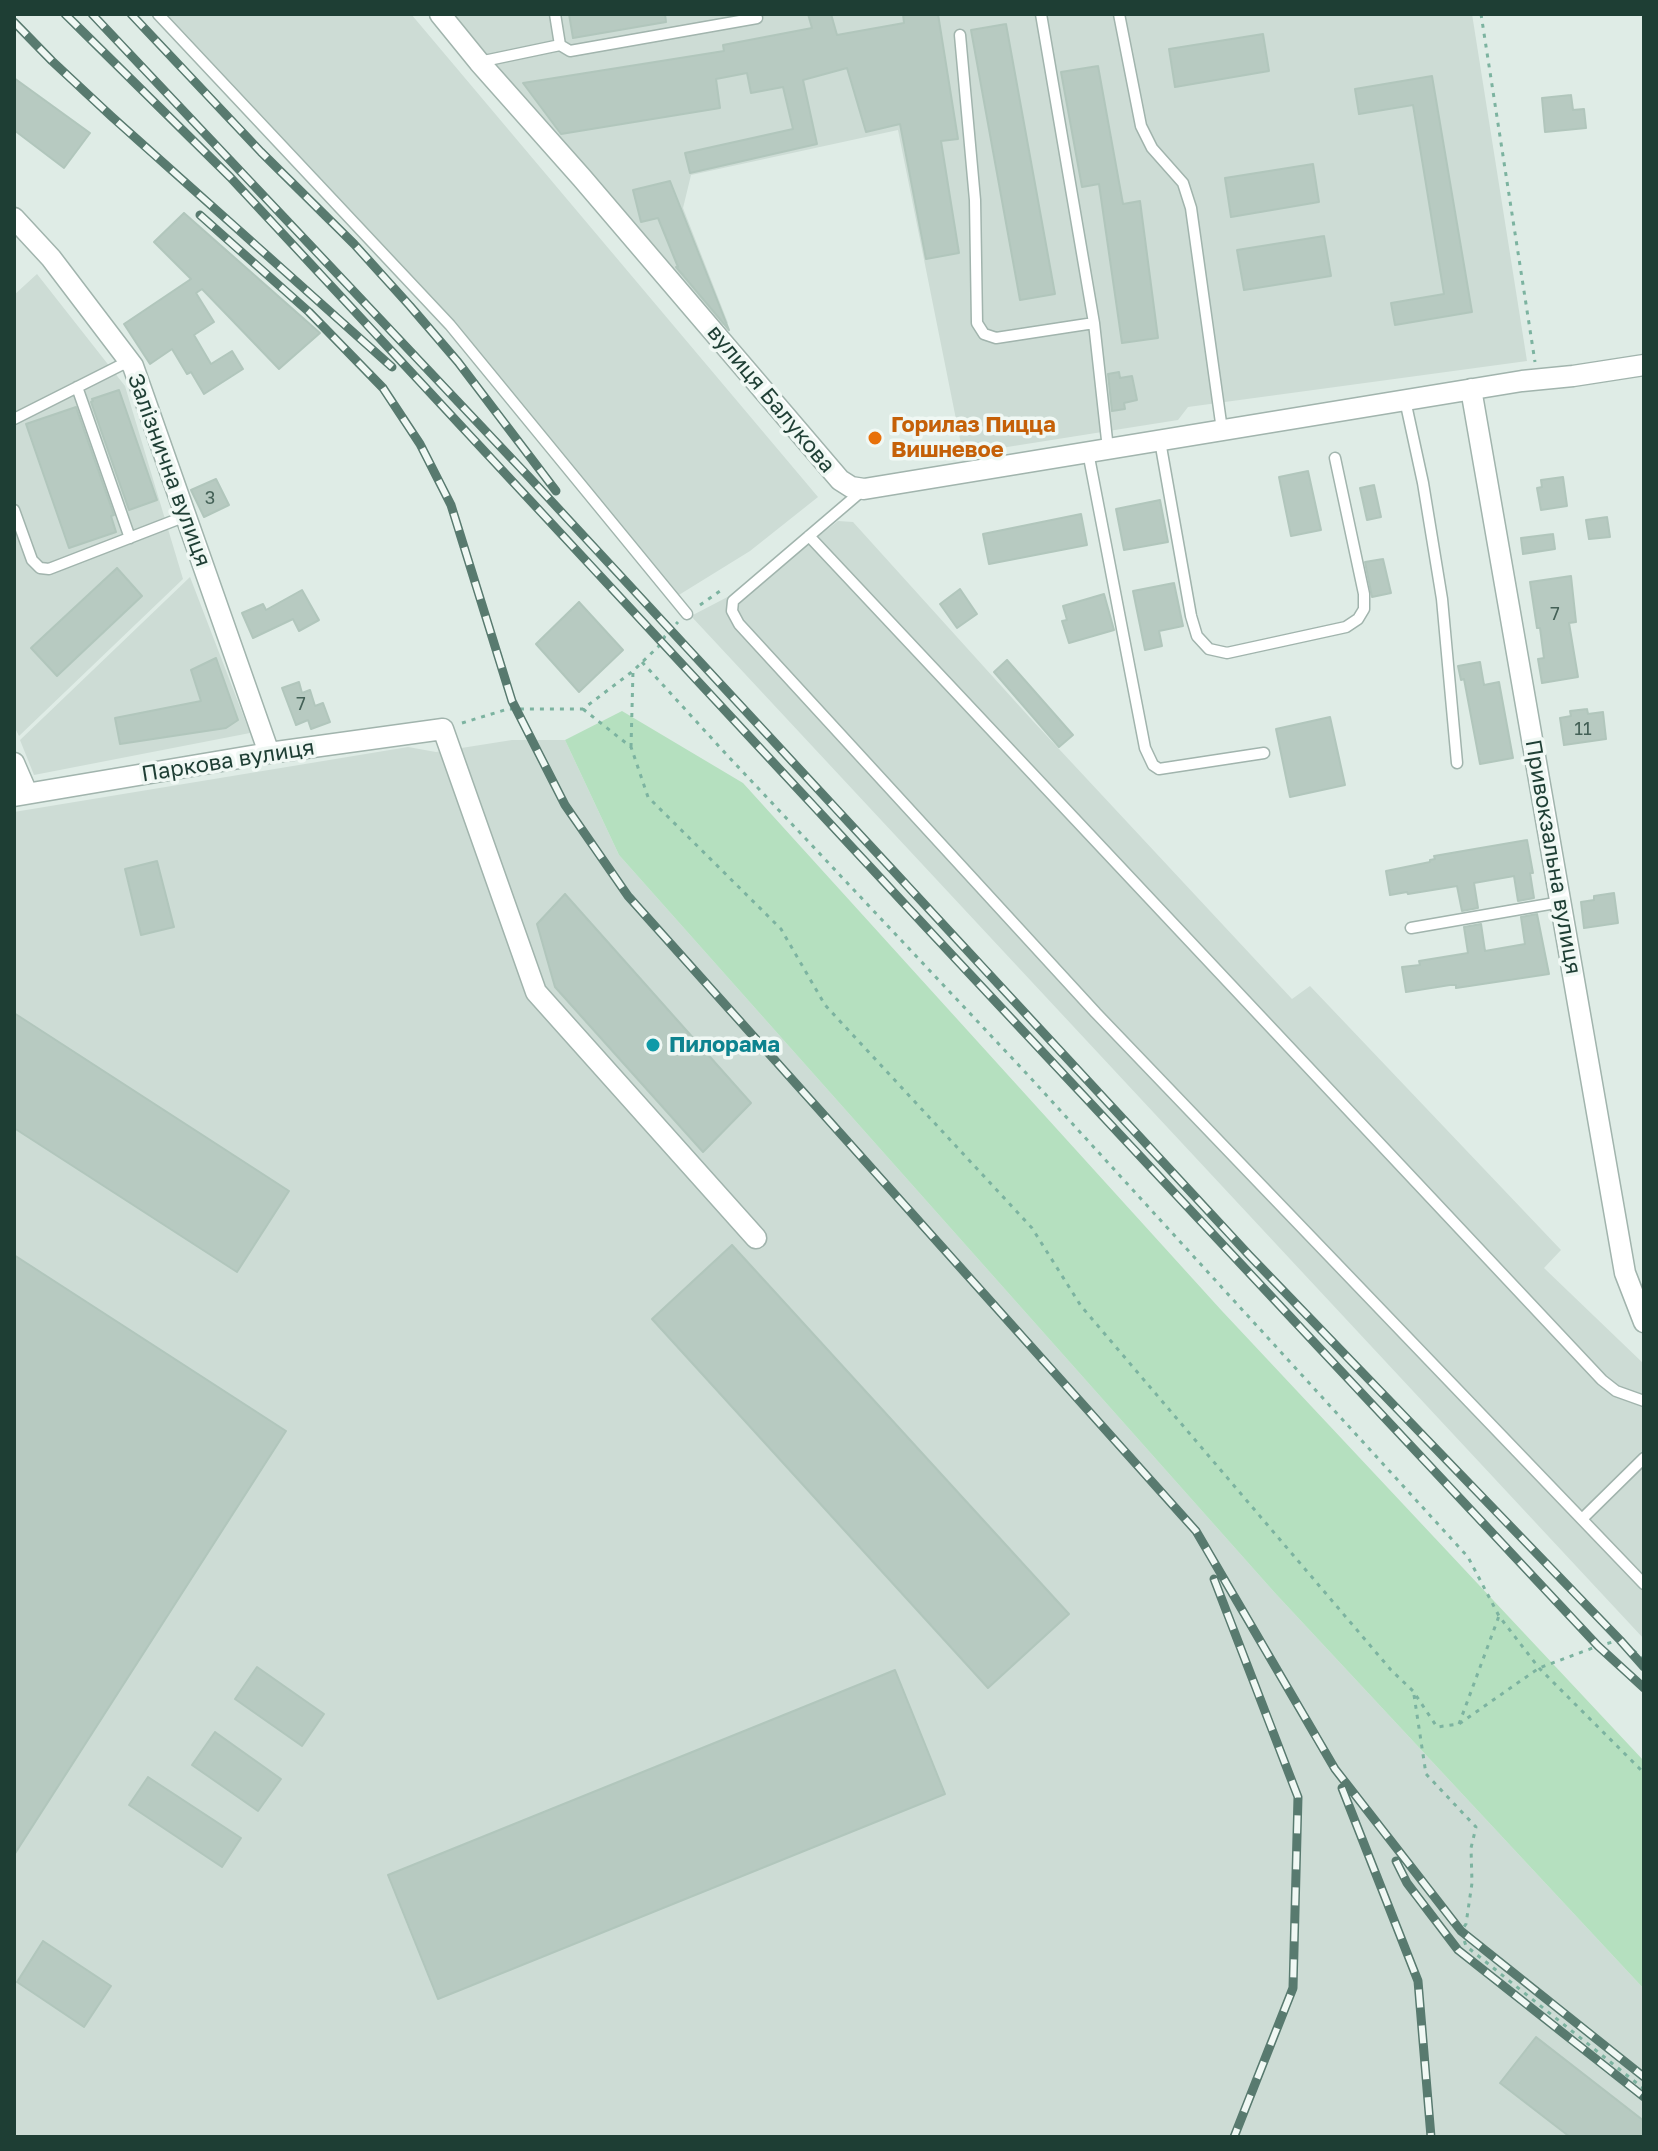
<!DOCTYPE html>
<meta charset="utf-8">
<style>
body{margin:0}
#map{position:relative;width:1658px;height:2151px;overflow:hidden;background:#dfece6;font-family:"Golos Text",sans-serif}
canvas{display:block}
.frame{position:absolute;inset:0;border:16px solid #1e3e34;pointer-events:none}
</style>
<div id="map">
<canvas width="1658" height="2151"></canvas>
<div class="frame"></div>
</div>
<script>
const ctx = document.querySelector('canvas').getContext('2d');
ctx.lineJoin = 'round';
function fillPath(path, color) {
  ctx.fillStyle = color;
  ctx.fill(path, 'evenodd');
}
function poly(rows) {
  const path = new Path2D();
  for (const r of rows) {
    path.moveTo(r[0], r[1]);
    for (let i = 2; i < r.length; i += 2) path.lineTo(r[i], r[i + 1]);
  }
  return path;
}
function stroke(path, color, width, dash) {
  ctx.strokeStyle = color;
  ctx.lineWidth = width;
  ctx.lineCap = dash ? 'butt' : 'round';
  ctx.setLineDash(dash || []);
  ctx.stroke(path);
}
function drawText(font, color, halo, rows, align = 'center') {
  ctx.font = font + ' "Golos Text",sans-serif';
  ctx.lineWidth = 7;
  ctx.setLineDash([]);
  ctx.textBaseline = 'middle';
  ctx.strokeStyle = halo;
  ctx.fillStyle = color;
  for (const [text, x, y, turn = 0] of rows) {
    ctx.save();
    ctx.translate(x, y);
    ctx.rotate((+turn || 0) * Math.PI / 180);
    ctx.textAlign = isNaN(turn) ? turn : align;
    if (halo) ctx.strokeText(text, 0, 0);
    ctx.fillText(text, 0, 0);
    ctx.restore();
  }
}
const built = poly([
 [167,14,411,14,818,497,750,551,674,598,454,320],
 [450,14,1472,14,1527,361,1188,407,1178,420,963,454,898,130,691,175,683,208,728,323,714,328],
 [37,274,125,386,183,579,19,736,14,726,14,295],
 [838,521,853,522,1032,720,1292,999,1310,986,1561,1250,1544,1268,1644,1364,1644,1639,691,616,764,578],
 [190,577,250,733,34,775,20,740],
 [512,740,565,740,619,855,1275,1593,1644,1989,1644,2137,14,2137,14,812,408,747,436,752]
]);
const green = poly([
 [622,711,743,783,1222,1311,1644,1761,1644,1989,1275,1593,619,855,565,740]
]);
const building = poly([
 [569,14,665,14,666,22,573,38,569,14],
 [808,14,831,14,837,35,904,23,903,14,938,14,958,139,941,141,959,253,926,259,900,124,866,132,847,68,803,80,817,144,690,173,685,153,793,129,783,87,751,93,747,73,716,79,720,108,561,134,523,83,724,51,723,45,812,28,808,14],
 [1006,24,1055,294,1020,300,971,30,1006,24],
 [1263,34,1269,71,1175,87,1169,49,1263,34],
 [1098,66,1123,204,1140,201,1158,338,1122,343,1099,184,1082,187,1061,72,1098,66],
 [1432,76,1472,312,1395,325,1391,303,1444,294,1413,105,1359,114,1355,89,1432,76],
 [14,78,90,133,64,168,14,130,14,78],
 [1571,95,1573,110,1584,109,1586,128,1545,132,1542,98,1571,95],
 [1313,164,1319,202,1231,217,1225,178,1313,164],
 [670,181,729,330,676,267,678,267,658,218,641,222,633,190,670,181],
 [184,213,320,333,279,369,202,289,196,293,214,322,194,335,211,364,232,351,243,369,204,394,191,372,187,374,172,349,150,364,124,324,191,279,154,242,184,213],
 [1324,236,1331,276,1244,290,1237,250,1324,236],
 [1119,372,1120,378,1132,376,1137,400,1124,403,1125,409,1112,411,1108,374,1119,372],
 [119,390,157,500,129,510,91,402,93,401,92,399,119,390],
 [76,407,114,515,111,516,116,532,69,548,26,424,76,407],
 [1308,471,1321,530,1291,536,1279,477,1308,471],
 [1563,477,1567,506,1541,510,1537,488,1542,487,1541,480,1563,477],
 [216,479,229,505,204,517,191,490,216,479],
 [1374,485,1381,517,1367,520,1360,488,1374,485],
 [1160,500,1168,542,1124,550,1116,509,1160,500],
 [1081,514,1087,545,989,564,983,534,1081,514],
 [1607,517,1610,537,1589,539,1586,520,1607,517],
 [1553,534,1555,549,1523,554,1521,538,1553,534],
 [1383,559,1391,593,1372,597,1365,562,1383,559],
 [117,568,142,596,57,676,31,648,117,568],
 [1571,576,1576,622,1569,623,1578,677,1542,683,1538,659,1544,658,1540,628,1537,628,1530,582,1571,576],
 [1174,583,1183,626,1159,631,1162,646,1145,650,1133,591,1174,583],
 [960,589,977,614,957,628,940,604,960,589],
 [302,590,319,620,299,631,293,619,253,638,242,613,263,604,266,610,302,590],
 [1104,594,1114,630,1069,643,1062,621,1067,620,1063,606,1104,594],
 [579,602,623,650,579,692,536,644,579,602],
 [216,658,238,720,226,728,120,744,115,718,201,701,191,670,216,658],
 [1007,660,1073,735,1059,747,994,672,1007,660],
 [1480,662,1484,685,1499,682,1513,758,1480,764,1464,679,1461,680,1458,666,1480,662],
 [299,682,302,693,310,690,315,706,323,703,330,722,311,729,308,720,296,725,282,688,299,682],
 [1587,709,1588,714,1603,712,1606,739,1564,745,1560,718,1571,716,1570,711,1587,709],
 [1330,717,1345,785,1290,797,1276,729,1330,717],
 [1527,840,1533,873,1530,873,1534,898,1518,901,1514,876,1474,883,1478,908,1462,911,1457,886,1408,894,1407,892,1390,895,1386,871,1430,862,1430,860,1435,859,1434,856,1527,840],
 [157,861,174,927,141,935,125,869,157,861],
 [1614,893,1618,923,1584,928,1581,902,1594,900,1594,896,1614,893],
 [565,894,751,1103,703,1152,555,987,537,924,565,894],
 [1537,914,1549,974,1456,988,1456,985,1450,985,1406,992,1402,967,1420,965,1419,961,1468,953,1464,927,1481,924,1485,951,1525,944,1521,917,1537,914],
 [14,1013,289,1191,237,1272,14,1128,14,1013],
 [732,1245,1069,1614,988,1688,652,1319,732,1245],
 [14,1255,286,1431,14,1855,14,1255],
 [257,1667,324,1714,302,1746,235,1699,257,1667],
 [895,1670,945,1794,438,1999,388,1875,895,1670],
 [215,1732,281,1779,258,1811,192,1765,215,1732],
 [148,1777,241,1838,222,1867,129,1805,148,1777],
 [43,1941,111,1986,84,2027,17,1982,43,1941],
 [1536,2037,1644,2121,1644,2137,1570,2137,1500,2083,1536,2037]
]);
const path = poly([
 [1481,14,1535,362],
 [700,605,723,589],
 [642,662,726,754,1027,1074,1468,1557,1499,1616,1539,1668,1644,1773],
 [583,709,631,747,648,797,781,929,825,1005,1032,1228,1081,1306,1391,1670,1413,1691,1437,1727,1459,1724,1539,1668,1598,1646,1620,1640,1644,1659],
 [462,723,508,709,583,709,633,671,661,644,665,636,678,622],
 [631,747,633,671],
 [1414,1695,1426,1774,1476,1827,1471,1848,1472,1883,1466,1924,1461,1931,1466,1946,1644,2089],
 [1459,1724,1499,1616]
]);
const lane = poly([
 [158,14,450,325,687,614],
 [555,14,560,45],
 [1041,14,1094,323,1108,449],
 [1119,14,1141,126,1152,148,1183,183,1191,208,1222,430],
 [960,35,975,200,977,323,984,334,996,338,1094,323],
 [479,62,560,45,570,51,757,18],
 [77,387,130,538],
 [1405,400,1423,483,1442,599,1457,763],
 [14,419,129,361],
 [1160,441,1191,616,1197,636,1209,649,1227,653,1346,627,1358,619,1364,609,1364,594,1335,458],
 [1088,452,1145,748,1153,765,1159,769,1264,753],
 [863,490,733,601,732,611,739,624,1096,1013,1644,1584],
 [14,510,32,560,40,568,49,569,186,516],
 [809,536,1602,1380,1616,1391,1644,1401],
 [1411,928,1561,902],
 [1582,1519,1644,1458]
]);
const street = poly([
 [440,14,479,62,582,178,840,480,851,487,864,489,1522,381,1573,376,1644,365],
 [14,218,51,258,133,366,269,753],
 [1471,389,1625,1273,1644,1322],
 [14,763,27,793],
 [14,796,269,753,443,729,536,992,756,1238]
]);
const rail = poly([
 [65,14,230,177,938,940,1598,1646,1644,1688],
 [92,14,529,477,1249,1255,1620,1640,1644,1667],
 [131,14,261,152,354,244,410,306,458,362,556,491],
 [14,22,52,61,111,116,392,367],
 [200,215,309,312,383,388,420,444,451,505,512,701,565,805,628,896,1196,1531,1335,1769,1461,1931,1644,2077],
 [1214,1579,1298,1797,1293,1988,1234,2137],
 [1342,1788,1418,1981,1431,2137],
 [1396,1861,1407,1883,1458,1950,1644,2097]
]);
const markers = [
 [875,438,8,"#e8710a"],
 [653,1045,8,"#0f9aa8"]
];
const numberNames = [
 ["3",210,498],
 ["7",1555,614],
 ["7",301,704],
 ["11",1583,729]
];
const streetNames = [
 ["вулиця Балукова",771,399,50],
 ["Залізнична вулиця",169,470,70],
 ["Паркова вулиця",228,761,-9],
 ["Привокзальна вулиця",1553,857,80]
];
const foodNames = [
 ["Горилаз Пицца",891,425],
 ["Вишневое",891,450]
];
const cultureNames = [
 ["Пилорама",669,1045]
];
fillPath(built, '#cddcd5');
fillPath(green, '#b5e0bf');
fillPath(building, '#b7cac1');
stroke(building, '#b1c6bc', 2);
stroke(lane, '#a1b4ad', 13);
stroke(street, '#a1b4ad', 23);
stroke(path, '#7cb3a0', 3, [4, 6]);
stroke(lane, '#fff', 10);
stroke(street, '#fff', 20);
stroke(rail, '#587a6f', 9);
stroke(rail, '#f0f8f4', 6, [18]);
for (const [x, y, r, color] of markers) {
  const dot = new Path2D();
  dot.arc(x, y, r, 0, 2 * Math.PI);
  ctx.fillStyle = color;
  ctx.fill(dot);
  stroke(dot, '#f0f8f4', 3);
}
drawText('18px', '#446157', null, numberNames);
drawText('22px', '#1e3e34', '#f0f8f4', streetNames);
drawText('bold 22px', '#c56008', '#f0f8f4', foodNames, 'left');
drawText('bold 22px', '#0d838f', '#f0f8f4', cultureNames, 'left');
</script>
